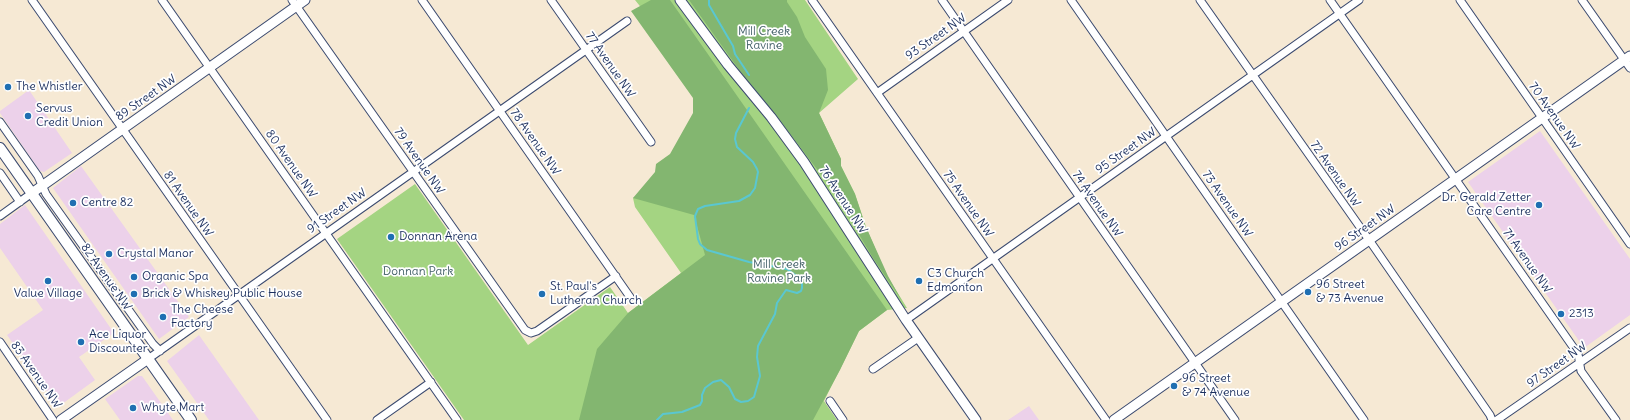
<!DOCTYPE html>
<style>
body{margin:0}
canvas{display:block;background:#f6e9d4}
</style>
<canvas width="1630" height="420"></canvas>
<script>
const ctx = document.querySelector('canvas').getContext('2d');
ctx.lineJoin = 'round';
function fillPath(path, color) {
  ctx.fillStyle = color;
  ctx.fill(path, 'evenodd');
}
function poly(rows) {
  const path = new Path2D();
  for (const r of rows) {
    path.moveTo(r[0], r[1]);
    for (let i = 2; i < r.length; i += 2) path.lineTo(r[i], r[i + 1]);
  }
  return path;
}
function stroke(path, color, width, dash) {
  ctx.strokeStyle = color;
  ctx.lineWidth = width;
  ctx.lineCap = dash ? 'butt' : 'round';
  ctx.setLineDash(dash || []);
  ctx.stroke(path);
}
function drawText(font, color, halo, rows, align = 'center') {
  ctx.font = font + ' Delius,sans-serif';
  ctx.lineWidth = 3.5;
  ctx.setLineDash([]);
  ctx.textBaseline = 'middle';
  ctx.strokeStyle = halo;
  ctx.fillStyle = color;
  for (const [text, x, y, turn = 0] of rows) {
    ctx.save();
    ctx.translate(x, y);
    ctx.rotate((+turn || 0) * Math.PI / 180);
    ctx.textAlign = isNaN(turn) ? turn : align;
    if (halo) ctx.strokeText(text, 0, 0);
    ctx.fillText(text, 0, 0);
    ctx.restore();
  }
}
const built = poly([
 [29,90,72,153,44,172,40,171,0,113,0,111],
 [1540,131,1630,259,1630,315,1584,348,1468,182],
 [81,166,189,317,159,339,53,188],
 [25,205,114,333,79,357,95,380,58,407,7,335,43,310,0,248,0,224],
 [199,335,259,420,209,420,167,361],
 [138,376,142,376,173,420,120,420,105,399],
 [1029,406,1039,420,1008,420]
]);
const green = poly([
 [635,0,805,0,858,79,819,113,841,159,841,166,855,194,866,227,886,274,907,308,887,310,859,331,824,401,837,420,464,420,337,239,415,184,528,345,610,287,628,313,681,273,635,207,633,198,674,169,728,116]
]);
const forest = poly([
 [651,0,670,0,887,310,859,331,840,370,813,420,579,420,597,349,628,313,705,255,694,215,633,198,655,172,656,164,670,154,693,113,693,98,631,11],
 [689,0,787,0,787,2,797,17,805,37,826,69,828,90,819,113,841,159,841,166,855,194,866,227,888,276,902,301,873,258,832,189,791,135,745,78]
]);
const stream = poly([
 [709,0,709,5,733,46,735,54,749,75],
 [657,420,663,414,682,412,700,405,702,401,702,395,705,388,713,382,721,380,729,387,735,399,741,402,748,401,754,397,760,376,757,357,758,346,775,314,777,303,786,290,797,293,801,291,802,288,802,284,798,277,787,269,749,262,707,250,700,244,698,239,695,216,698,209,705,206,739,201,750,195,755,188,758,172,757,169,753,162,737,147,735,139,736,133,749,108]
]);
const minor = poly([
 [32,0,327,420],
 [162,0,457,420],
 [292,0,525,330,531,333,537,331,616,276],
 [422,0,630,297],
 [551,0,651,142],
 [812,0,1106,420],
 [942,0,1235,420],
 [1071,0,1364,420],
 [1200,0,1374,247,1490,415,1492,420],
 [1330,0,1578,354,1581,371,1616,420],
 [1460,0,1630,244],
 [1582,0,1630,68],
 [877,93,1008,0],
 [0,122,38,176,46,194,153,344,160,351],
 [0,173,20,202],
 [0,216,32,193],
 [906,320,1359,0],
 [0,342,53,420],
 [148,359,627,21],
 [873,369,918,338],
 [830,401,843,420],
 [377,420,431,382],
 [1497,420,1630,328]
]);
const tertiary = poly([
 [680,0,728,65,771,117,804,162,906,320,976,420],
 [32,193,305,0],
 [61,420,148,359],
 [1114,420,1630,56]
]);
const secondary = poly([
 [0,148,191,420]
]);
const markers = [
 [8,87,4,"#1f6fb2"],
 [28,116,4,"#1f6fb2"],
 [73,203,4,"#1f6fb2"],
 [1539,205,4,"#1f6fb2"],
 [391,237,4,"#1f6fb2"],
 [109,254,4,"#1f6fb2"],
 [134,277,4,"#1f6fb2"],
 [48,281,4,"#1f6fb2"],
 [919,281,4,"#1f6fb2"],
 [1308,292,4,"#1f6fb2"],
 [134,294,4,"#1f6fb2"],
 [542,294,4,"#1f6fb2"],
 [1561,314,4,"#1f6fb2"],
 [163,317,4,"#1f6fb2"],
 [81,342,4,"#1f6fb2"],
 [1174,386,4,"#1f6fb2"],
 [133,408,4,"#1f6fb2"]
];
const parkNames = [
 ["Mill Creek",764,32],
 ["Ravine",764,46],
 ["Mill Creek",779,265],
 ["Ravine Park",779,279],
 ["Donnan Park",418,272]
];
const streetNames = [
 ["93 Street NW",936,37,-35],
 ["77 Avenue NW",610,65,55],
 ["89 Street NW",146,98,-35],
 ["70 Avenue NW",1554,116,55],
 ["78 Avenue NW",535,142,55],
 ["95 Street NW",1126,151,-35],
 ["79 Avenue NW",419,161,55],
 ["80 Avenue NW",291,164,55],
 ["72 Avenue NW",1335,174,55],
 ["76 Avenue NW",843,200,57],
 ["81 Avenue NW",188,204,55],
 ["75 Avenue NW",968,204,55],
 ["74 Avenue NW",1097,204,55],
 ["73 Avenue NW",1227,204,55],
 ["91 Street NW",337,211,-35],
 ["96 Street NW",1365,228,-35],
 ["71 Avenue NW",1527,261,55],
 ["82 Avenue NW",106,277,55],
 ["97 Street NW",1557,365,-35],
 ["83 Avenue NW",36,375,55]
];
const poiNames = [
 ["The Whistler",16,87],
 ["Servus",36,109],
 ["Credit Union",36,123],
 ["Dr. Gerald Zetter",1531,198,"right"],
 ["Care Centre",1531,212,"right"],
 ["Centre 82",81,203],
 ["Donnan Arena",399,237],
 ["Crystal Manor",117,254],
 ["C3 Church",927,274],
 ["Edmonton",927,288],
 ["Organic Spa",142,277],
 ["96 Street",1316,285],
 ["& 73 Avenue",1316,299],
 ["St. Paul's",550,287],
 ["Lutheran Church",550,301],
 ["Value Village",48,294,"center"],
 ["Brick & Whiskey Public House",142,294],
 ["The Cheese",171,310],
 ["Factory",171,324],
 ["2313",1569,314],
 ["Ace Liquor",89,335],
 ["Discounter",89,349],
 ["96 Street",1182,379],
 ["& 74 Avenue",1182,393],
 ["Whyte Mart",141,408]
];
fillPath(built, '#ecd1ea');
fillPath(green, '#a4d482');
fillPath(forest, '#83b670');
stroke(stream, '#5ac7d1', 2);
stroke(minor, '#3c4b70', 9);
stroke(tertiary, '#3c4b70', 11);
stroke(secondary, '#3c4b70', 12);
stroke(minor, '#fff', 7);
stroke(tertiary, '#fff', 9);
stroke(secondary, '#fff', 10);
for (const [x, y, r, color] of markers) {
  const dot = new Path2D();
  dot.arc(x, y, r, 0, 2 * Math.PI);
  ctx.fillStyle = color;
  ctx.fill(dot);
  stroke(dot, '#fff', 1.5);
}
drawText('12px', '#446169', '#fff', parkNames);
drawText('12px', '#1b2f5e', '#fff', streetNames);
drawText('12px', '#1b2f5e', '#fff', poiNames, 'left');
</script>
